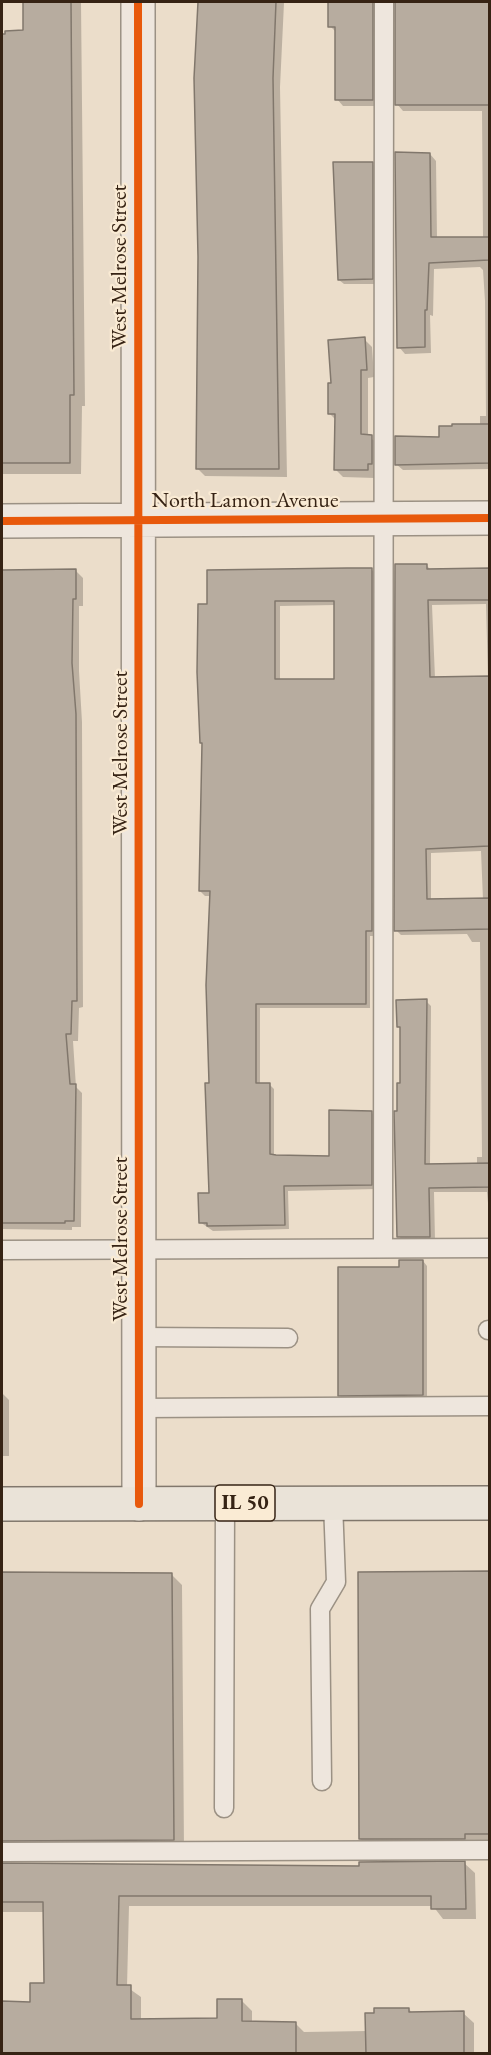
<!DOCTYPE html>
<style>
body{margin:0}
#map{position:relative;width:491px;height:2055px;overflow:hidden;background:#ebddca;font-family:"EB Garamond",serif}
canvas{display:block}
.frame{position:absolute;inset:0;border:3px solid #362314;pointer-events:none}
</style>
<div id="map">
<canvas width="491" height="2055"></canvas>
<div class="frame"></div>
</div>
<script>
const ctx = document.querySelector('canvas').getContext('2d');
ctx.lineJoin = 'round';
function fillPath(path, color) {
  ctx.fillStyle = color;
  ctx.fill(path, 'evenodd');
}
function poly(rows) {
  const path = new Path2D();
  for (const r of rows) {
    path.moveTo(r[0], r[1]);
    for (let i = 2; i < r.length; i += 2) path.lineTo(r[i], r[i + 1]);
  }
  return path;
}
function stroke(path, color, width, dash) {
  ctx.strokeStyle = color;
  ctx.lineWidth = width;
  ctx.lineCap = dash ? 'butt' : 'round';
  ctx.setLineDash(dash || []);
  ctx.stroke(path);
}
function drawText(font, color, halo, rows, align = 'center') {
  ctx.font = font + ' "EB Garamond",serif';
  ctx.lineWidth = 4.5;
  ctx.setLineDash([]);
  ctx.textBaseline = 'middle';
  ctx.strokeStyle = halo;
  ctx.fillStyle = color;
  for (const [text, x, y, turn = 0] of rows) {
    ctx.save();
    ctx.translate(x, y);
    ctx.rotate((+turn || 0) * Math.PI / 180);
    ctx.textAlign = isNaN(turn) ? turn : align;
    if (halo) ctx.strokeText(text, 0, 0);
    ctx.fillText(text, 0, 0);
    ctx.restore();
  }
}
const shadow = poly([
 [24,2,81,2,85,406,82,406,81,474,2,474,2,35,24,32],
 [200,2,284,3,280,87,287,477,205,476,197,468,199,330,196,78],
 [329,2,383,2,379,106,343,106,337,99,337,33,330,26],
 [397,2,490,2,490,469,403,470,396,464,440,439,480,425,480,416,486,416,485,301,483,270,480,267,434,269,433,316,430,315,431,353,405,354,399,347,397,153,430,154,436,161,437,238,483,238,482,111,403,111,397,104],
 [372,164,377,168,377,284,344,284,339,280],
 [364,339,372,347,374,377,368,378,368,436,380,445,375,478,343,477,335,469,336,420,329,413,332,385],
 [426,565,431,570,490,570,490,1225,487,1192,434,1192,435,1241,404,1242,399,1236,401,1084,401,1029,399,1026,426,1001,431,1006,430,1165,477,1165,477,1157,482,1157,480,942,472,942,467,934,401,935,396,930],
 [486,604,488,678,435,678,432,605],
 [481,851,483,900,431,901,431,853],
 [372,570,377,575,376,936,370,936,370,1008,260,1008,260,1084,269,1084,274,1089,274,1155,330,1158,371,1112,376,1117,376,1189,288,1191,289,1229,213,1231,200,1222,210,1194,211,896,205,896,200,891,209,605],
 [335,605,335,681,280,681,280,606],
 [76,571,83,578,83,606,79,606,79,671,82,722,83,1007,79,1008,78,1041,73,1041,76,1087,82,1093,81,1227,72,1227,72,1230,2,1229,2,572],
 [423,1261,427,1266,427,1399,344,1400,339,1395,401,1269],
 [2,1393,9,1400,9,1456,2,1456],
 [490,1573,490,1843,370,1848,360,1839,359,1574],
 [2,1574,171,1574,182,1585,184,1850,6,1853,2,1861],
 [464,1863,475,1873,476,1919,443,1919,433,1906,129,1906,127,1987,141,1997,141,2020,218,2020,242,2001,252,2011,252,2023,295,2023,304,2032,367,2031,409,2009,412,2013,463,2013,474,2023,474,2054,2,2054,2,2003,32,2003,45,1984,45,1912,2,1912,2,1864,360,1867]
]);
const building = poly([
 [23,2,71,2,74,395,70,395,70,463,2,463,2,34,5,34,5,31,23,30,23,2],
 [198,2,276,2,273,78,279,469,196,469,198,257,194,78,198,2],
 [328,2,373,2,373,100,335,100,335,27,328,27,328,2],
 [395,2,489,2,489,105,395,105,395,2],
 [395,152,430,153,431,237,489,237,489,260,429,263,427,310,425,310,425,347,397,348,395,152],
 [333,162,373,162,373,279,338,280,333,162],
 [365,337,367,370,361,370,361,434,372,435,372,464,368,464,368,470,334,470,335,414,328,414,328,383,331,383,328,340,365,337],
 [452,424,489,424,489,463,395,465,395,436,439,437,439,426,452,426,452,424],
 [395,564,427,564,427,569,489,568,489,600,428,600,430,677,489,676,489,846,426,849,427,899,489,898,489,929,394,931,395,564],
 [347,568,372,568,372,931,366,931,366,1004,256,1004,256,1083,270,1083,270,1154,276,1155,329,1156,329,1110,372,1111,372,1185,284,1186,285,1225,207,1226,207,1223,199,1223,198,1193,209,1193,205,1083,209,1083,206,985,210,891,199,891,202,743,200,743,197,672,198,604,207,604,207,570,347,568],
 [275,601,334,601,334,679,275,679,275,601],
 [76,569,76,599,73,599,72,663,76,714,77,1001,72,1001,71,1034,66,1034,70,1084,76,1084,74,1221,65,1221,65,1223,2,1223,2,570,76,569],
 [427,999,425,1164,489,1163,489,1187,429,1188,430,1237,397,1237,394,1111,397,1111,397,1083,400,1083,400,1027,397,1027,396,1000,427,999],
 [399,1260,423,1260,423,1395,338,1396,338,1267,399,1267,399,1260],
 [489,1571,489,1834,465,1834,465,1839,359,1839,358,1572,489,1571],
 [2,1572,172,1573,174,1840,2,1841,2,1572],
 [465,1861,466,1909,431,1909,431,1896,119,1896,117,1985,131,1985,131,2019,217,2018,217,1999,242,1999,242,2021,296,2022,296,2054,2,2054,2,2001,30,2002,30,1983,44,1983,43,1902,2,1902,2,1863,359,1866,359,1862,465,1861],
 [374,2008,409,2008,409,2012,464,2011,464,2054,366,2054,365,2013,374,2013,374,2008]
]);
const lane = poly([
 [383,1248,384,2],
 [2,1250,490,1248],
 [488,1330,490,1330],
 [140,1337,288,1338],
 [139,1408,490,1406],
 [322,1781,320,1609,336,1582,333,1503],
 [224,1808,225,1503],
 [2,1852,490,1850]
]);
const street = poly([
 [138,2,139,1504],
 [2,521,490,518]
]);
const primary = poly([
 [2,1504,490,1503]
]);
const cycleway = poly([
 [138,2,139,1504],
 [2,521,490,518]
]);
const shields = [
 [245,1503,60]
];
const shieldNames = [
 ["IL 50",245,1503]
];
const streetNames = [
 ["West Melrose Street",120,267,-90],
 ["North Lamon Avenue",245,501],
 ["West Melrose Street",121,753,-90],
 ["West Melrose Street",121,1239,-90]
];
fillPath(shadow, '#0003');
fillPath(building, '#b7ac9f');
stroke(building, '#81776c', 1.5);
stroke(lane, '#9b9184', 21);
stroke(street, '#9b9184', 36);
stroke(primary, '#81776c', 36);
stroke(lane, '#eee6dd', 18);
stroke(street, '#eee6dd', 33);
stroke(primary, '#eae3d8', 33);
stroke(cycleway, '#e8590c', 8);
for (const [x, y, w] of shields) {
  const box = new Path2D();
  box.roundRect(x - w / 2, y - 18, w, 36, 4.5);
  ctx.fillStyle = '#faebd4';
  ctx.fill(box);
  stroke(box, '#362314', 1.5);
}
drawText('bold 21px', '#362314', null, shieldNames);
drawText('22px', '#362314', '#faebd4', streetNames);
</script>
